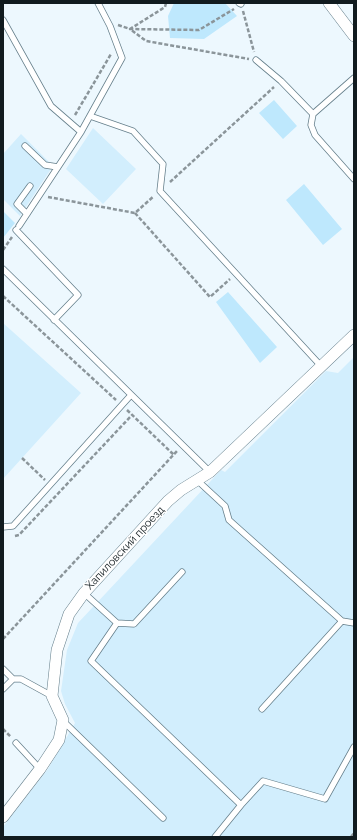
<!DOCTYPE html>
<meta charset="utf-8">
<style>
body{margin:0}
#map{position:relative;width:357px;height:840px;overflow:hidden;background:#edf8fe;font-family:Raleway,sans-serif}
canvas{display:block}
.frame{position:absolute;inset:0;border:4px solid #111b1f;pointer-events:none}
</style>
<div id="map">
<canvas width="357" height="840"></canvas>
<div class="frame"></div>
</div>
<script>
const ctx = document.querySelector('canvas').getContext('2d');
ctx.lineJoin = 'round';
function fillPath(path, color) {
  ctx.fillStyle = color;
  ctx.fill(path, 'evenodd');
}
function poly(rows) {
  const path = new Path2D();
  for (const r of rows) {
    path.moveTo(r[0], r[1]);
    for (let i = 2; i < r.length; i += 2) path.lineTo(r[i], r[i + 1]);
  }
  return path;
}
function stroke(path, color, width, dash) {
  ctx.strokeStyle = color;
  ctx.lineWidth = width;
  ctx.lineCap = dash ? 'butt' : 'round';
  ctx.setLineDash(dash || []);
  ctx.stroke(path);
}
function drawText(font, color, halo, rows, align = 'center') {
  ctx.font = font + ' Raleway,sans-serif';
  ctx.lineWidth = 3;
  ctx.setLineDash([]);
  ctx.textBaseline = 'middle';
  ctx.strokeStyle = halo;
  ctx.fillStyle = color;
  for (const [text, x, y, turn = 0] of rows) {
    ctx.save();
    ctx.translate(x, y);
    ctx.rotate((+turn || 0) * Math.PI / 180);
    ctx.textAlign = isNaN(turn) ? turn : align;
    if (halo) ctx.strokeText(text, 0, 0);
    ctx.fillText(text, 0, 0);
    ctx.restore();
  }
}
const built = poly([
 [93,128,136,169,103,204,66,169],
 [21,134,53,166,20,216,3,199,3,154],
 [3,323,81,393,3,479],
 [354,357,354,837,3,837,3,827,48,769,75,723,65,704,61,691,67,650,78,623,221,470,225,472,326,371,338,373]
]);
const green = poly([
 [174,3,225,3,237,16,204,39,170,38,168,16],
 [274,100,297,126,283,139,259,113],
 [304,184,342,229,323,245,286,200],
 [3,211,15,223,3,238],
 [228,292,277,347,260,363,216,302]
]);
const path = poly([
 [166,3,165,7,130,29,146,41,249,59],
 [243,11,254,52],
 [118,25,130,29,199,30,234,9],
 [75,115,111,54],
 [170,182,274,87],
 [48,197,135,213,154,196],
 [135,213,210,297,230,279],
 [3,250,12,237],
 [3,296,116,400],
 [127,410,174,455],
 [22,458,45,480],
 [15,536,19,535,132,415],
 [3,639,177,451],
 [3,729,11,737],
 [351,837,354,833]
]);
const service = poly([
 [239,3,241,4],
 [3,20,51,106,81,132],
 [256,60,281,81,313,114],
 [354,78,313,114,311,125,315,135,354,179],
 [90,116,133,131,163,164,160,191,321,366],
 [25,146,45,165,58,167],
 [27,214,17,204,30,186],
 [19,226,81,132,122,58,110,26,98,3],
 [16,230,78,295,54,320],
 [3,269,210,472],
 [198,481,225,506,229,520,342,621,262,709],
 [3,527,13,526,131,395],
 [84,593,117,623,91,661,241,805],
 [342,621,354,623],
 [117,623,134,624,182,572],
 [3,669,13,679],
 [3,689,13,679,21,679,52,696],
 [63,721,163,818],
 [16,743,40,769],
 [215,837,241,805,263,781,325,799,354,747]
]);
const minor = poly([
 [329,3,354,36],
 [3,817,40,769,59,740,63,720,52,696,57,650,69,614,84,593,168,501,181,490,210,472,354,335]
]);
const streetNames = [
 ["Хапиловский проезд",125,548,-47]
];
fillPath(built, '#d2eefd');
fillPath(green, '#bee8fd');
stroke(service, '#657f8b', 7);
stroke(minor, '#657f8b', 12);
stroke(path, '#8b959a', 2.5, [4, 2]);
stroke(service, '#fff', 5.5);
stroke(minor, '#fff', 11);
drawText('11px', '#111b1f', '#fff', streetNames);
</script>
